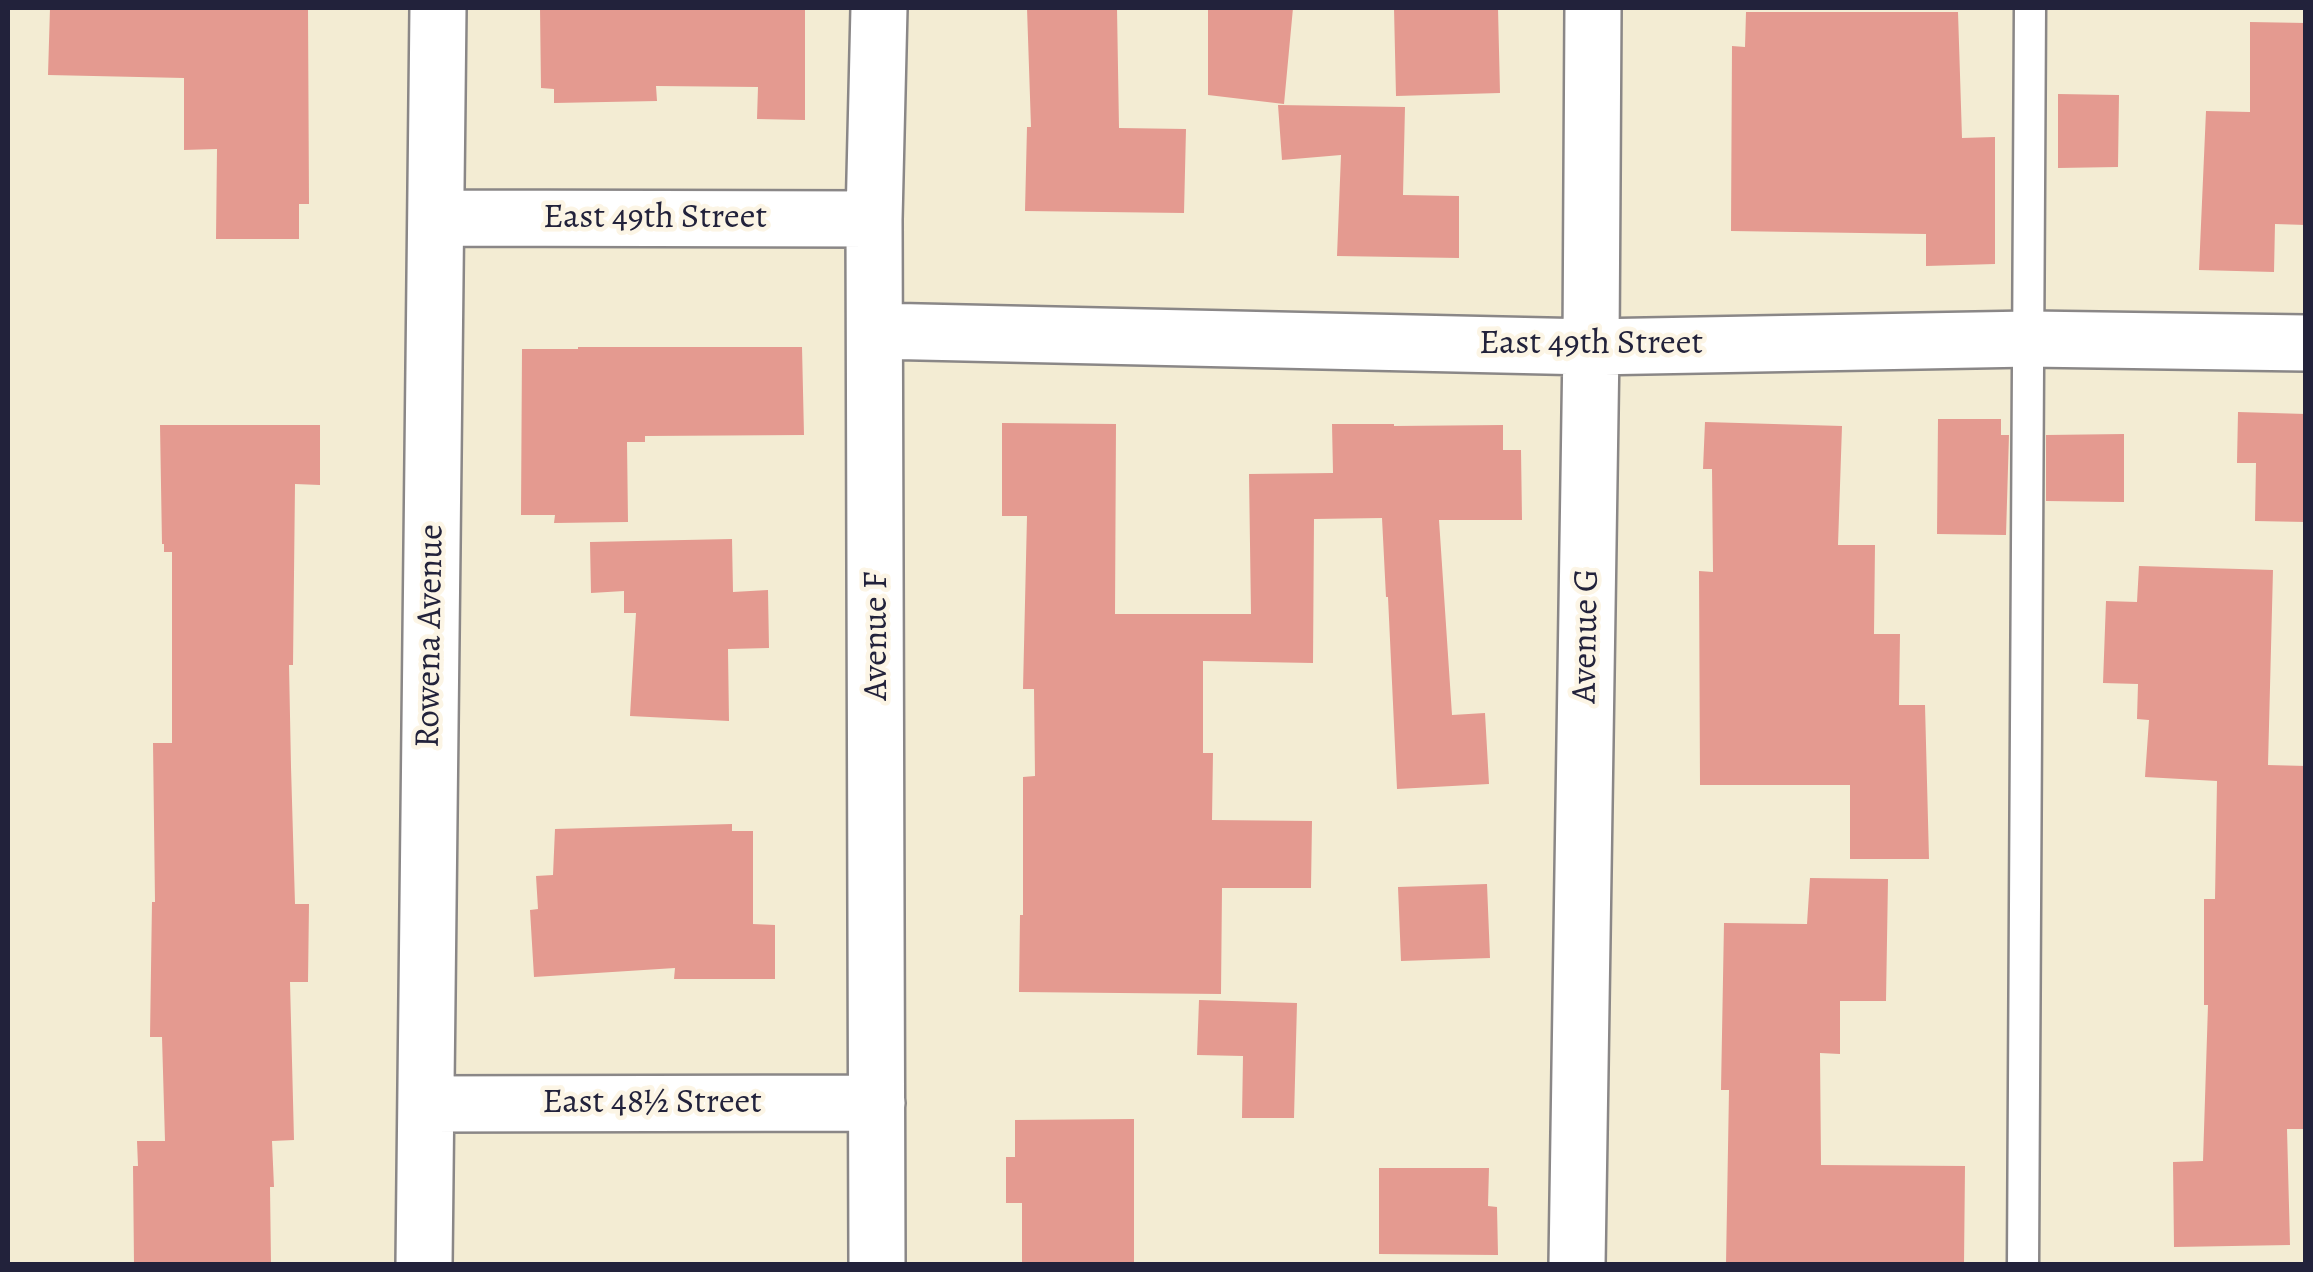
<!DOCTYPE html>
<meta charset="utf-8">
<style>
body{margin:0}
#map{position:relative;width:2313px;height:1272px;overflow:hidden;background:#f3ecd3;font-family:Alegreya,serif}
canvas{display:block}
.frame{position:absolute;inset:0;border:10px solid #22223b;pointer-events:none}
</style>
<div id="map">
<canvas width="2313" height="1272"></canvas>
<div class="frame"></div>
</div>
<script>
const ctx = document.querySelector('canvas').getContext('2d');
ctx.lineJoin = 'round';
function fillPath(path, color) {
  ctx.fillStyle = color;
  ctx.fill(path, 'evenodd');
}
function poly(rows) {
  const path = new Path2D();
  for (const r of rows) {
    path.moveTo(r[0], r[1]);
    for (let i = 2; i < r.length; i += 2) path.lineTo(r[i], r[i + 1]);
  }
  return path;
}
function stroke(path, color, width, dash) {
  ctx.strokeStyle = color;
  ctx.lineWidth = width;
  ctx.lineCap = dash ? 'butt' : 'round';
  ctx.setLineDash(dash || []);
  ctx.stroke(path);
}
function drawText(font, color, halo, rows, align = 'center') {
  ctx.font = font + ' Alegreya,serif';
  ctx.lineWidth = 9;
  ctx.setLineDash([]);
  ctx.textBaseline = 'middle';
  ctx.strokeStyle = halo;
  ctx.fillStyle = color;
  for (const [text, x, y, turn = 0] of rows) {
    ctx.save();
    ctx.translate(x, y);
    ctx.rotate((+turn || 0) * Math.PI / 180);
    ctx.textAlign = isNaN(turn) ? turn : align;
    if (halo) ctx.strokeText(text, 0, 0);
    ctx.fillText(text, 0, 0);
    ctx.restore();
  }
}
const building = poly([
 [50,8,308,8,309,204,299,204,299,239,216,239,217,149,184,150,184,78,48,75],
 [540,8,805,8,805,120,757,119,758,87,656,86,657,101,554,103,554,89,541,88],
 [1027,8,1117,8,1119,128,1186,129,1184,213,1025,211,1027,127,1031,127],
 [1208,8,1293,8,1284,104,1208,95],
 [1394,8,1498,8,1500,93,1396,96],
 [1746,12,1958,12,1962,138,1995,137,1995,264,1926,266,1926,234,1731,231,1732,46,1745,47],
 [2250,22,2306,23,2306,225,2275,224,2274,272,2199,270,2206,111,2250,112],
 [2058,94,2119,95,2118,167,2058,168],
 [1278,105,1405,107,1403,195,1459,196,1459,258,1337,256,1341,155,1282,160],
 [578,347,802,347,804,435,645,436,645,442,627,442,628,522,554,523,555,515,521,515,522,349,578,349],
 [2238,412,2306,414,2306,522,2255,521,2256,463,2237,463],
 [1938,419,2001,419,2001,435,2009,435,2006,535,1937,534],
 [1705,422,1842,426,1838,545,1875,545,1874,634,1900,634,1899,705,1925,705,1929,859,1850,859,1850,785,1700,785,1699,571,1713,572,1712,469,1703,469],
 [1002,423,1116,424,1115,614,1251,614,1249,474,1333,473,1332,424,1394,424,1394,426,1503,425,1503,450,1521,450,1522,520,1439,520,1452,715,1485,713,1489,784,1397,789,1388,597,1386,597,1382,518,1314,519,1313,663,1203,661,1203,753,1213,753,1212,820,1312,821,1311,888,1222,888,1221,994,1019,992,1020,915,1023,915,1023,777,1035,776,1034,689,1023,689,1027,516,1002,516],
 [160,425,320,425,320,485,295,484,293,665,289,665,291,767,295,904,309,904,308,982,290,982,294,1140,272,1141,274,1187,270,1187,271,1264,134,1264,133,1166,138,1166,137,1141,165,1141,162,1037,150,1037,152,902,155,902,153,743,172,743,172,552,164,552,164,544,162,544],
 [2124,434,2124,502,2046,501,2046,435],
 [732,539,733,592,768,590,769,648,728,649,729,721,630,716,636,613,624,613,624,591,591,593,590,542],
 [2139,566,2273,570,2268,765,2306,766,2306,1129,2287,1129,2290,1245,2174,1247,2173,1162,2203,1161,2208,1005,2204,1005,2204,899,2215,899,2217,781,2145,777,2149,720,2137,719,2138,684,2103,683,2106,601,2137,602],
 [732,824,732,831,753,831,753,924,775,925,775,979,674,979,675,968,534,977,530,910,538,909,536,876,553,875,555,829],
 [1810,878,1888,879,1886,1001,1840,1001,1840,1054,1820,1053,1821,1165,1965,1166,1964,1264,1726,1264,1729,1090,1721,1090,1724,923,1807,924],
 [1487,884,1490,958,1401,961,1398,887],
 [1199,1000,1297,1003,1294,1118,1242,1118,1243,1056,1197,1055],
 [1134,1119,1134,1264,1022,1264,1022,1203,1006,1203,1006,1157,1015,1157,1015,1120],
 [1379,1168,1489,1168,1488,1206,1497,1207,1498,1255,1379,1254]
]);
const service = poly([
 [2023,1264,2030,8]
]);
const minor = poly([
 [436,218,874,219],
 [876,331,1591,347,2030,339,2306,343],
 [426,1104,877,1103],
 [424,1264,438,8],
 [877,1264,874,219,879,8],
 [1577,1264,1591,347,1593,8]
]);
const streetNames = [
 ["East 49th Street",655,218],
 ["East 49th Street",1591,344],
 ["Rowena Avenue",431,636,-89],
 ["Avenue F",877,636,-90],
 ["Avenue G",1587,636,-89],
 ["East 48½ Street",652,1103]
];
fillPath(building, '#e49a90');
stroke(service, '#8a8787', 35);
stroke(minor, '#8a8787', 60);
stroke(service, '#fff', 30);
stroke(minor, '#fff', 55);
drawText('35px', '#22223b', '#fcf5e5', streetNames);
</script>
